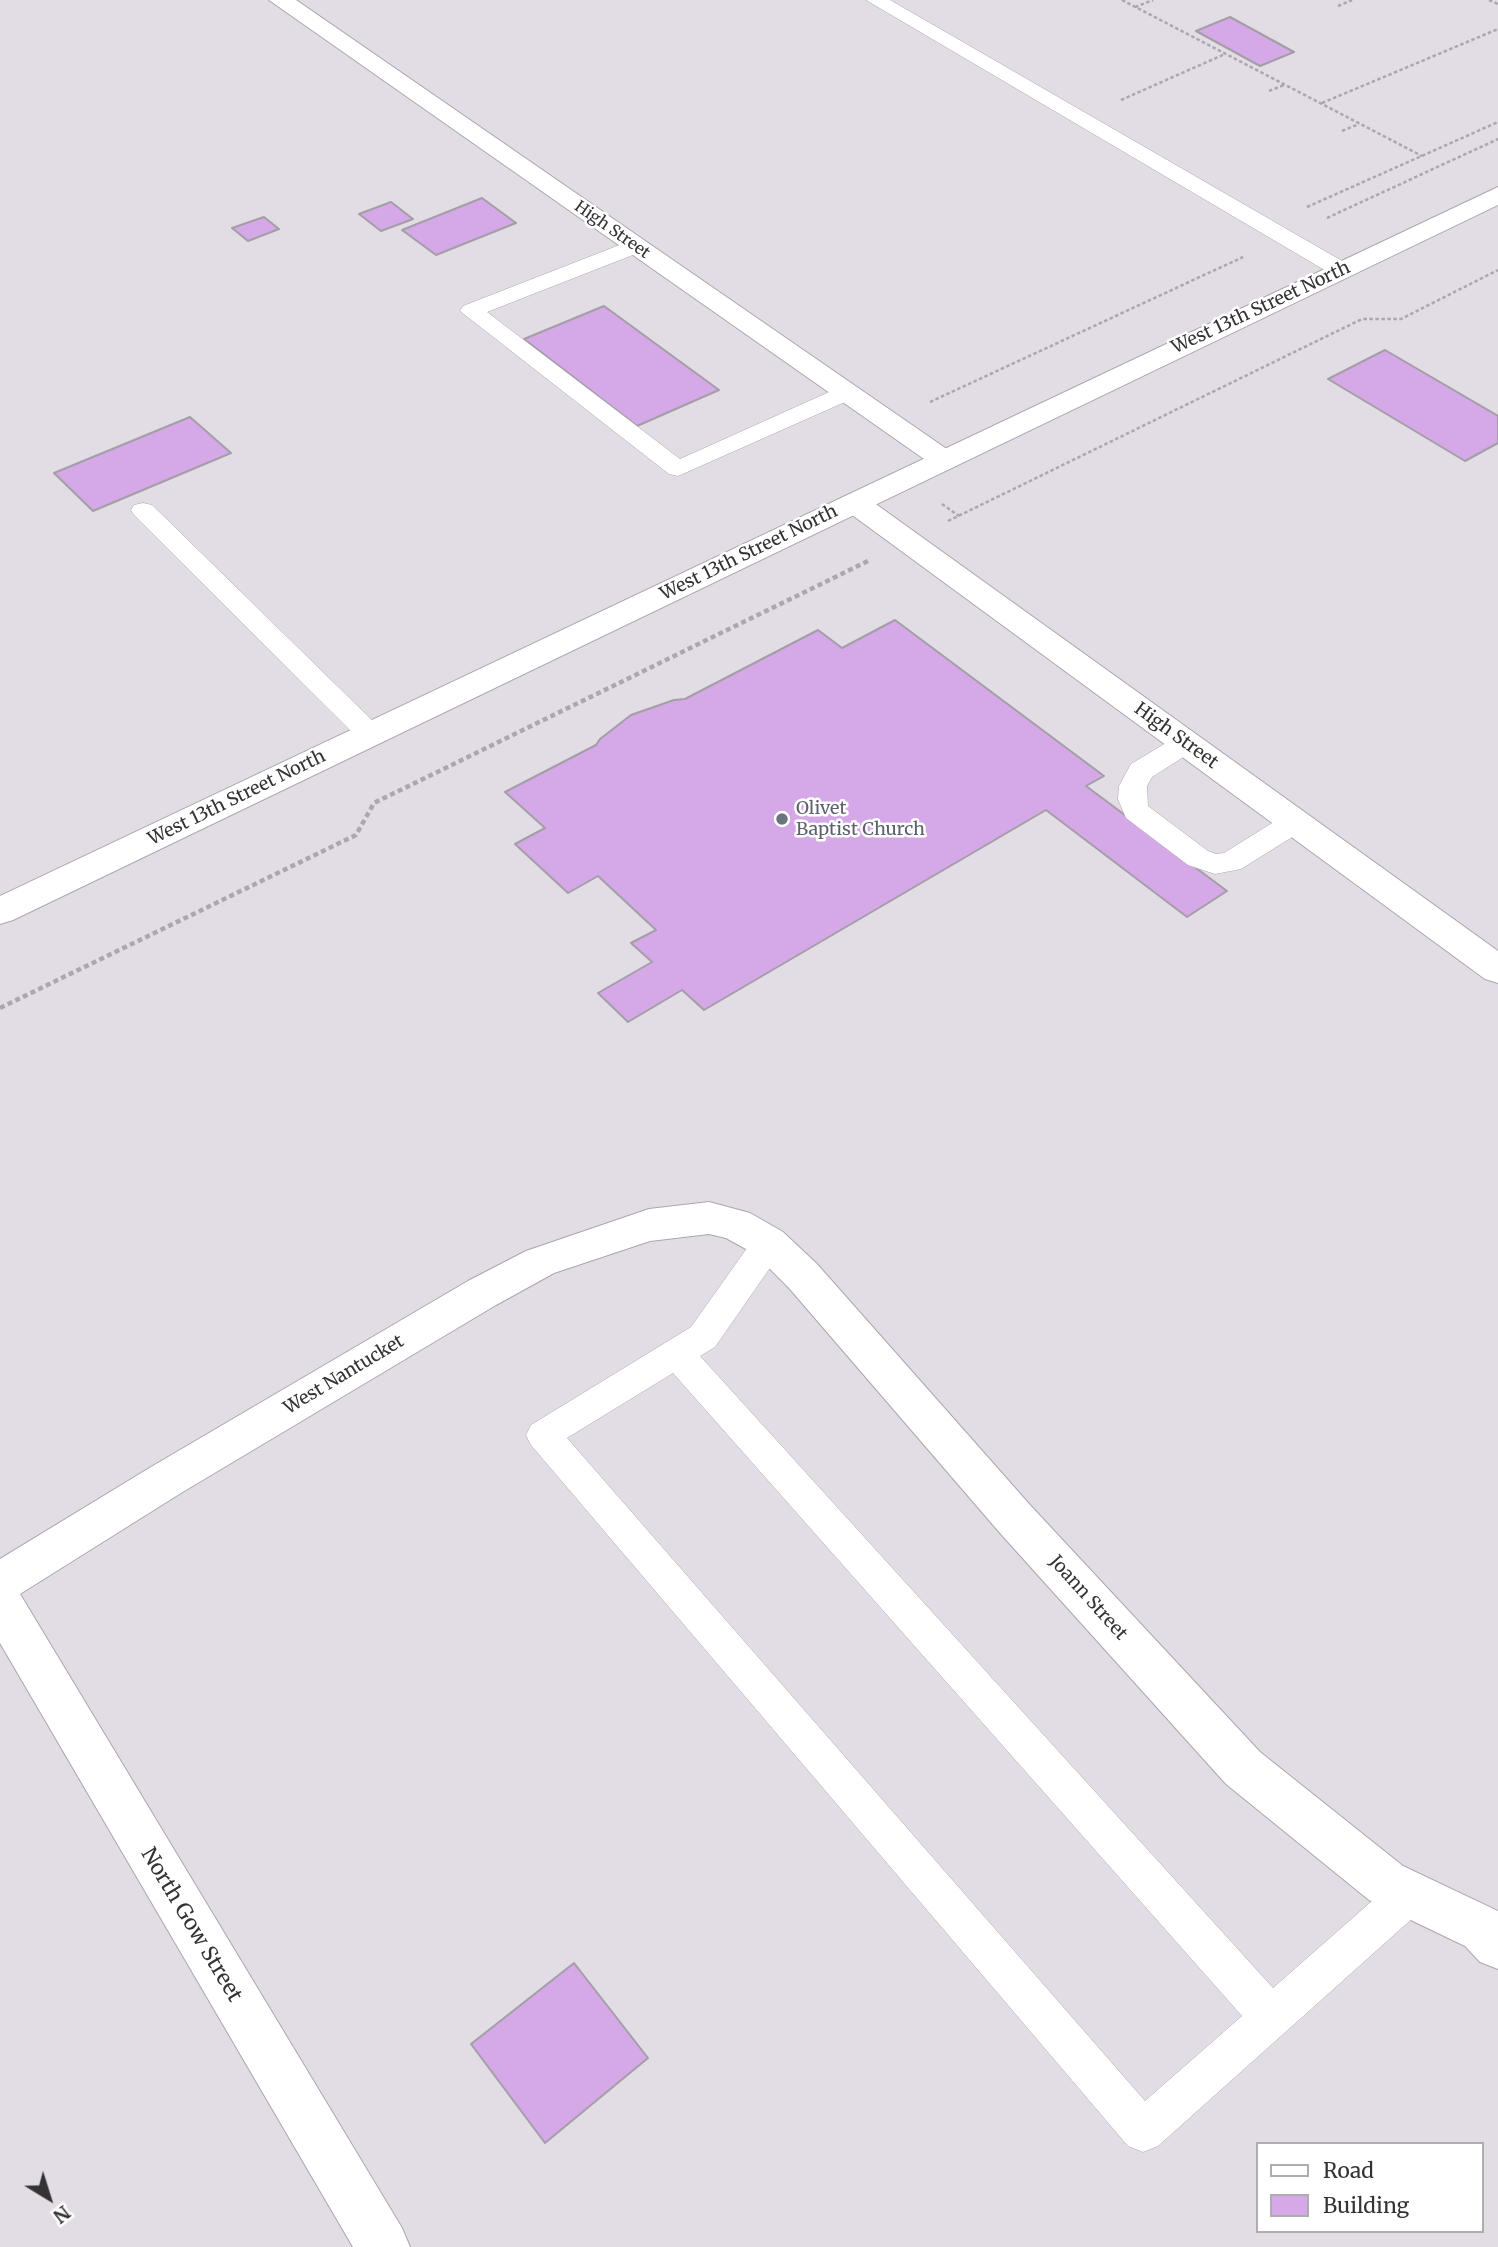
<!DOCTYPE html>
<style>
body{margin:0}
#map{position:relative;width:1498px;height:2247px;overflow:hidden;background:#e2dce5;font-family:Merriweather,serif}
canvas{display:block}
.legend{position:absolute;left:1256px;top:2142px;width:228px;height:91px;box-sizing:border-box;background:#fff;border:2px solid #aeadae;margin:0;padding:9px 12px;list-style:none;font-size:21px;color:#343235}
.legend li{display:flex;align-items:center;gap:14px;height:35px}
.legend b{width:35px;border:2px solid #aeadae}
.north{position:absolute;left:14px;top:2163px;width:70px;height:70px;-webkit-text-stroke:5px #fff;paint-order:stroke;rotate:142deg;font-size:19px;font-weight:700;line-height:28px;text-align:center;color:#343235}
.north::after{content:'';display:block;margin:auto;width:24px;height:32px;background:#343235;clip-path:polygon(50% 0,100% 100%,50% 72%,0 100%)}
</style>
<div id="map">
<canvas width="1498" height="2247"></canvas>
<ul class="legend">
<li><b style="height:9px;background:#fff"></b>Road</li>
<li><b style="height:19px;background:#d5a8e8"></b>Building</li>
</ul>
<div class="north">N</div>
</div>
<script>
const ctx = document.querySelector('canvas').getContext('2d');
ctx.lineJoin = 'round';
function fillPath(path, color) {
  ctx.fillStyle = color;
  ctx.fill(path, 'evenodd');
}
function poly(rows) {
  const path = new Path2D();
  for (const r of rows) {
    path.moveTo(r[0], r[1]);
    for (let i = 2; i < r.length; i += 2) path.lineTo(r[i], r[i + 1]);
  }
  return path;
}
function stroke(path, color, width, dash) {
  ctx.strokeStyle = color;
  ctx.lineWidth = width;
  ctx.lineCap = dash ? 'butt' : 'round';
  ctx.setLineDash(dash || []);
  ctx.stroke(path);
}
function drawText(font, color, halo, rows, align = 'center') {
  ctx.font = font + ' Merriweather,serif';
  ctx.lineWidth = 5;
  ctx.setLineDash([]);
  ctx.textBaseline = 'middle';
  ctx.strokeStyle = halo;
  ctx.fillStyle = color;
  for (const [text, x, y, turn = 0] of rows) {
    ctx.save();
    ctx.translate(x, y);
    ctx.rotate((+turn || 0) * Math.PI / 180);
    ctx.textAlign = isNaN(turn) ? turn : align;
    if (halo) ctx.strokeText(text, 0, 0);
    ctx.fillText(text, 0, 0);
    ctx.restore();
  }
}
const building = poly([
 [1230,17,1294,52,1260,66,1196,31,1230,17],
 [482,198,516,223,436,255,402,230,482,198],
 [391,202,413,219,381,231,359,214,391,202],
 [264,217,279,229,248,241,232,228,264,217],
 [604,306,719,390,637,426,524,339,604,306],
 [1385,350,1498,416,1498,443,1465,461,1328,379,1385,350],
 [190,417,231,453,93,511,54,473,190,417],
 [895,620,1104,776,1086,786,1227,891,1187,917,1046,810,704,1010,682,990,628,1022,598,993,652,962,631,943,656,930,598,876,568,893,515,844,545,828,505,792,596,745,600,739,631,715,674,700,685,699,818,630,842,648,895,620],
 [574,1963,648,2058,545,2143,471,2044,574,1963]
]);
const pathFar1 = poly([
 [1122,0,1422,156],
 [1489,0,1498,4],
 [1338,6,1352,0],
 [1135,7,1153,0],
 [1269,91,1284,85],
 [1121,100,1225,54],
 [1322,103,1498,29],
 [1342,131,1359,124],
 [1307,207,1498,122],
 [1327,218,1498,139],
 [930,402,1243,257],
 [942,504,959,516],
 [948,521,1362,319,1401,319,1498,270]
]);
const path = poly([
 [0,1008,356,835,374,803,868,561]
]);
const service = poly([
 [866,0,890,0,1349,265,1352,270,1349,275,1341,277,1333,275,866,0],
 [635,239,643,241,646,246,643,251,487,312,680,459,838,388,854,388,858,393,854,398,678,476,669,474,460,311,463,306,635,239],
 [143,503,152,505,380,728,384,734,380,740,370,743,360,740,134,515,131,510,134,505,143,503],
 [1186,734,1196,737,1200,743,1196,749,1152,777,1147,786,1148,806,1208,851,1216,854,1224,853,1285,815,1295,812,1305,815,1309,822,1305,829,1241,869,1215,874,1188,865,1126,818,1118,799,1119,786,1131,764,1176,737,1186,734],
 [769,1230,781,1234,785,1243,781,1252,715,1347,700,1356,1273,1988,1396,1880,1410,1875,1424,1880,1430,1894,1424,1908,1158,2146,1143,2152,1128,2146,531,1445,526,1435,531,1425,691,1327,757,1234,769,1230],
 [673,1373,1242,2016,1145,2101,567,1438,673,1373]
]);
const minor = poly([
 [269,0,296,0,954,454,959,460,954,466,944,469,934,466,269,0],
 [855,494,866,497,1498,951,1498,983,1485,979,844,509,840,503,844,497,855,494],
 [709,1202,750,1213,783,1232,817,1264,1030,1505,1260,1752,1403,1866,1498,1911,1498,1969,1480,1962,1465,1946,1369,1900,1226,1784,1000,1533,789,1288,755,1254,726,1238,709,1234,650,1241,554,1273,496,1305,181,1493,20,1594,402,2228,410,2247,353,2247,0,1643,0,1559,151,1467,468,1281,526,1251,649,1209,709,1202]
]);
const tertiary = poly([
 [1498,187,1498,205,13,920,0,924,0,896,1498,187]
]);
const markers = [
 [782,819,7,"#6b7280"]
];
const farStreetnames = [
 ["High Street",612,230,35]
];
const streetNames = [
 ["West 13th Street North",1261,308,-25],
 ["West 13th Street North",749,553,-26],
 ["High Street",1176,736,36],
 ["West 13th Street North",237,798,-26],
 ["West Nantucket",344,1375,-31],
 ["Joann Street",1088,1598,48]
];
const worshipNames = [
 ["Olivet",796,809],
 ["Baptist Church",796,830]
];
const nearStreetnames = [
 ["North Gow Street",191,1925,59]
];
fillPath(building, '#d5a8e8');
stroke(building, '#a49ea6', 2);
stroke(service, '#aba6ae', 1);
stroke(minor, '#aba6ae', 2);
stroke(tertiary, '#aba6ae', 2);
stroke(pathFar1, '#aba7ae', 2.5, [3.5, 2.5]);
stroke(path, '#aba7ae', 4.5, [5, 3.5]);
fillPath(service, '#fff');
fillPath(minor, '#fff');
fillPath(tertiary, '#fff');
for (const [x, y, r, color] of markers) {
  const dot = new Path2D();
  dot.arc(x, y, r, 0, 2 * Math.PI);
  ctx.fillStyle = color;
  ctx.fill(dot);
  stroke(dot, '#fff', 2.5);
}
drawText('16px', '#343235', '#fff', farStreetnames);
drawText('18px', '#343235', '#fff', streetNames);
drawText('18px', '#5b616d', '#fff', worshipNames, 'left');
drawText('21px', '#343235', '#fff', nearStreetnames);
</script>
